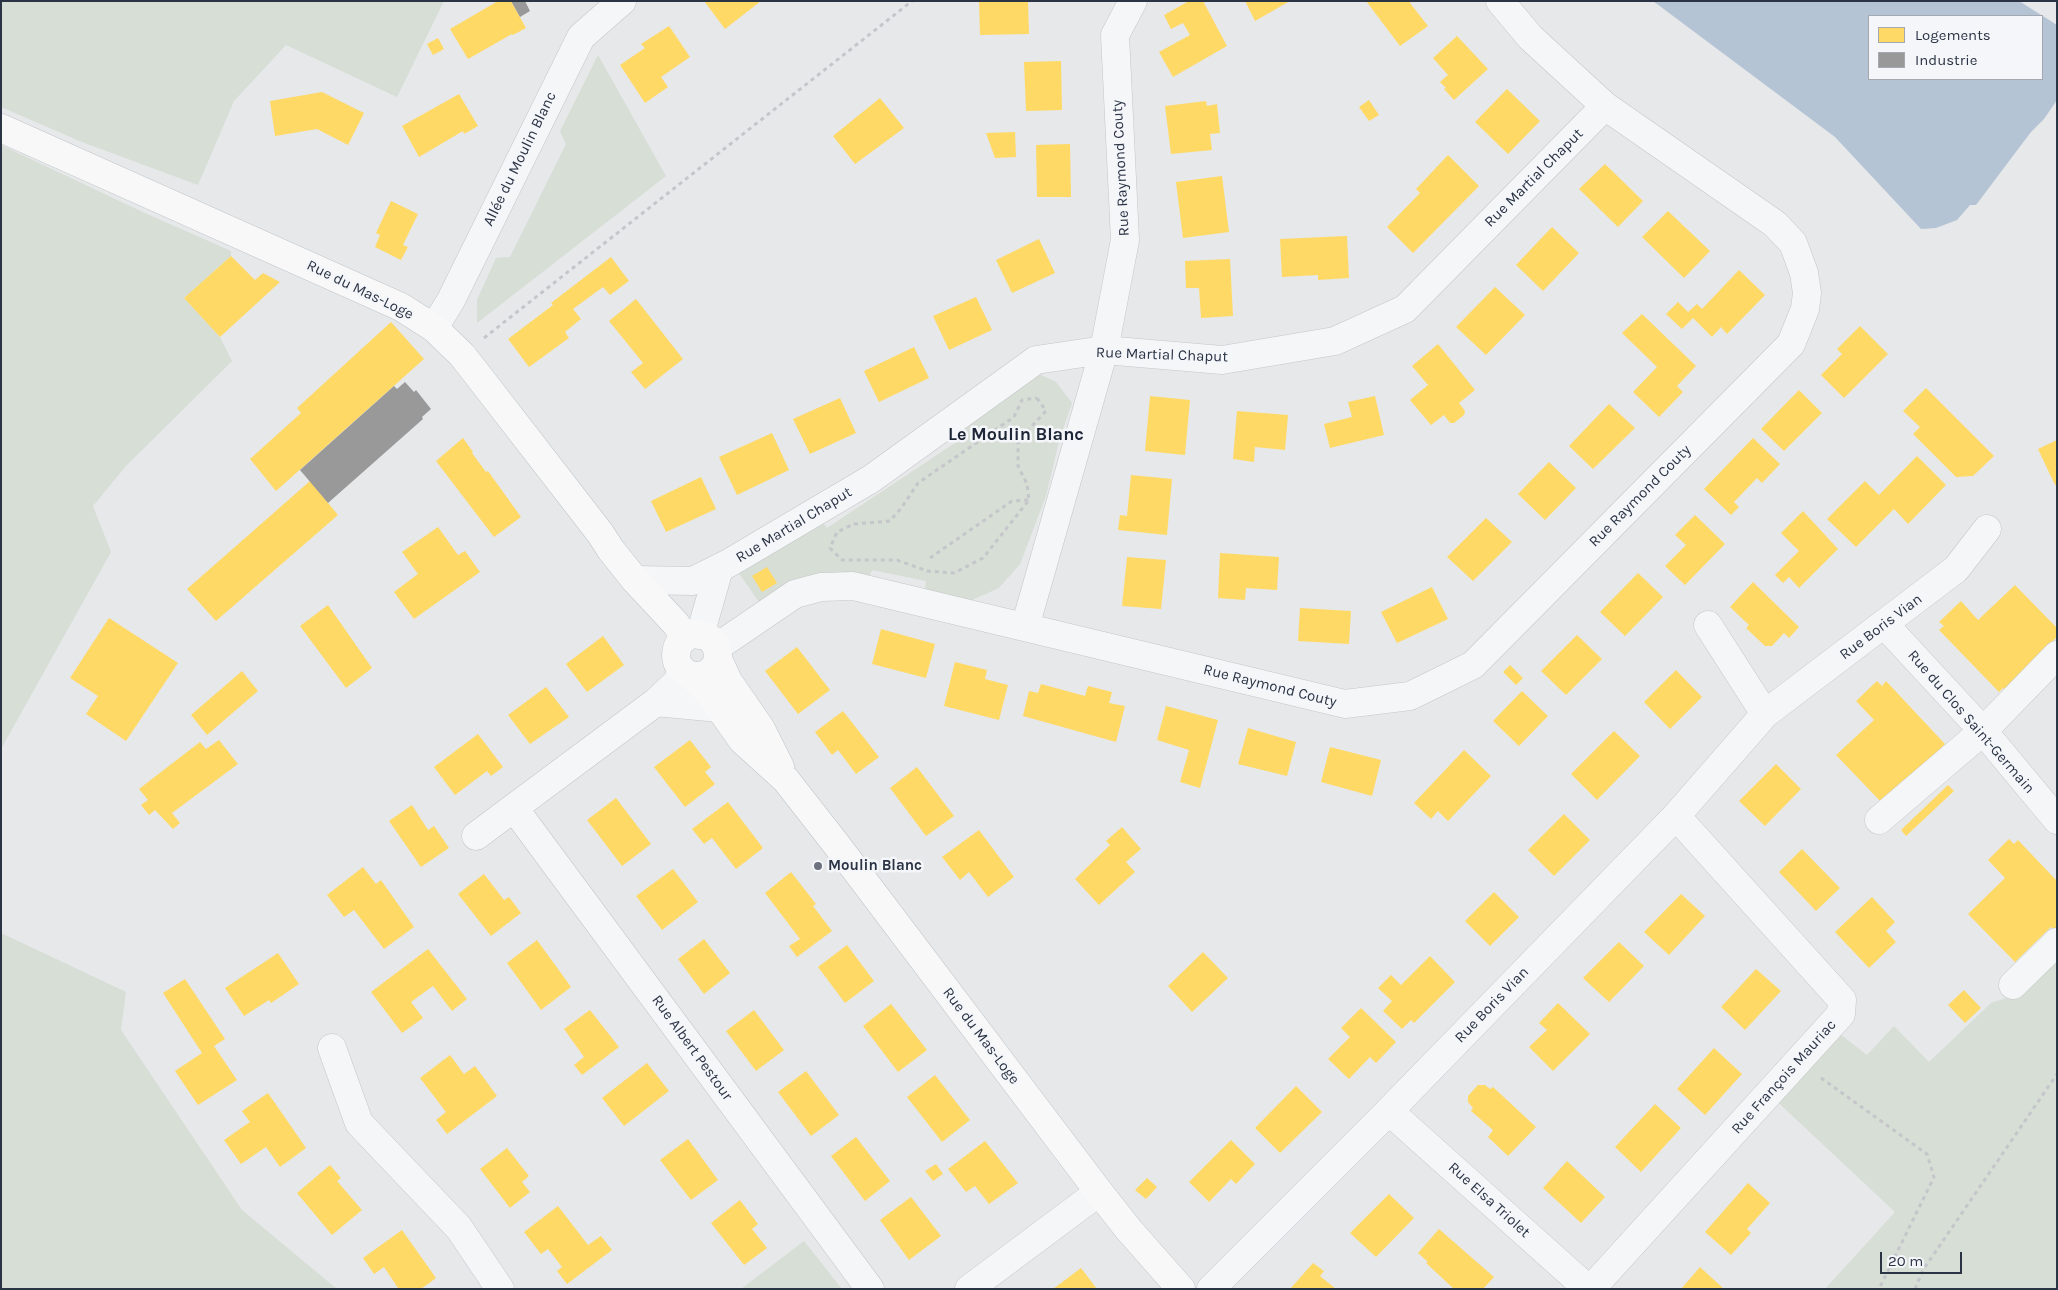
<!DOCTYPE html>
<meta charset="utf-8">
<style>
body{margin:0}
#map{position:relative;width:2058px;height:1290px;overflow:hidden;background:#e6e8ea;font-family:Karla,sans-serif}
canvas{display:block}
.frame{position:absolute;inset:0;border:2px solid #2b3445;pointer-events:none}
.legend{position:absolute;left:1868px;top:15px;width:175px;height:65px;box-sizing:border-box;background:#f4f6f9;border:1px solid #a4a8b1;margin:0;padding:6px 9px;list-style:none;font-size:15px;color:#2b3445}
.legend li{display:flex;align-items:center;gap:10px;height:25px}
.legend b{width:25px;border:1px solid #a4a8b1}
.scale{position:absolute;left:1880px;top:1252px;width:82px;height:22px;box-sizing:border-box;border:2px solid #2b3445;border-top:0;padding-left:6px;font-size:15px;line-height:18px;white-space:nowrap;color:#2b3445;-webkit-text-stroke:4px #f4f6f9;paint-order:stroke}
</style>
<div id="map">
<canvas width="2058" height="1290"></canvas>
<div class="frame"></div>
<ul class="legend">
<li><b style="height:14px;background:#ffd966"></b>Logements</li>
<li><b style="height:14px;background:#999"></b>Industrie</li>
</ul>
<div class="scale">20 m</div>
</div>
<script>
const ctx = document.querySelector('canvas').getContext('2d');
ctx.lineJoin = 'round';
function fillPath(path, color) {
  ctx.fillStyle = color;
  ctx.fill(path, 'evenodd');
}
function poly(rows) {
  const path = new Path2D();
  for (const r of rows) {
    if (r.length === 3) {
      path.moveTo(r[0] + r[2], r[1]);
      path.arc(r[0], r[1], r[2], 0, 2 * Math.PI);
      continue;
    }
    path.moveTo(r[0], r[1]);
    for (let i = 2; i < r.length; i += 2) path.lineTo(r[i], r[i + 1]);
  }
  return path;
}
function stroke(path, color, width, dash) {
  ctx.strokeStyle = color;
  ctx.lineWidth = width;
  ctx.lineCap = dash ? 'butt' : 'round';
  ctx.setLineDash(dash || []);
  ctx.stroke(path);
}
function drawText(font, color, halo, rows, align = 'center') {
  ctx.font = font + ' Karla,sans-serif';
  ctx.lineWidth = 5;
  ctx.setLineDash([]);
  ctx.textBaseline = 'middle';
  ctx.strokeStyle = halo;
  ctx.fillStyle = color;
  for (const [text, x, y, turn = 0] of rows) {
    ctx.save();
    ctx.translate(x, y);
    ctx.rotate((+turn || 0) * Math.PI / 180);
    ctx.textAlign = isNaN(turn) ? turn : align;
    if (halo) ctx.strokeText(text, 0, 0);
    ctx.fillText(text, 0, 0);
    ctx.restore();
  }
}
const green = poly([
 [1,1,444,1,397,97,286,45,234,101,198,185,82,142,1,107],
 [598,55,666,176,477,323,477,300,496,258,510,257,566,144,560,131],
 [1,145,147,214,231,251,231,256,184,298,220,337,232,361,126,466,93,506,111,552,1,749],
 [1039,374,1056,382,1072,403,1059,441,1046,496,1020,564,999,588,968,602,925,591,926,581,872,570,868,579,814,574,759,602,738,572,822,521,827,528,964,437,959,429],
 [1,933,126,992,121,1030,242,1210,337,1289,1,1289],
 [2057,956,2057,1289,1825,1289,1895,1212,1769,1094,1831,1027,1867,1055,1894,1026,1929,1062,1991,1003,2013,996],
 [804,1241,842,1289,741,1289]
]);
const water = poly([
 [1653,1,2019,1,2057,25,2057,100,2044,119,2031,132,1976,205,1970,205,1957,220,1936,228,1921,229,1835,137],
 [1869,16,2042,16,2042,79,1869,79]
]);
const homes = poly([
 [498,1,511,1,526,28,513,35,512,34,468,59,450,29],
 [704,1,761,1,725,29],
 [979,1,1028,1,1029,34,980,35],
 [1189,1,1203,1,1227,46,1173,77,1159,52,1190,35,1183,23,1171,29,1164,15],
 [1245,1,1290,1,1255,21],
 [1366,1,1412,1,1410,3,1428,26,1400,46],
 [669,26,690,57,661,77,668,87,645,103,620,65,645,48,641,44],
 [1457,36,1488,69,1454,100,1444,89,1446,88,1440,82,1448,75,1433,58],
 [438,38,444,49,433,55,427,44],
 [1061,61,1062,110,1026,111,1024,62],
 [1507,89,1540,121,1508,154,1475,122],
 [322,92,364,113,348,145,317,129,275,136,270,101],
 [459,94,478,126,464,134,463,131,419,157,402,126],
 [880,98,904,128,855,164,833,136],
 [1369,100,1379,115,1369,121,1359,107],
 [1206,101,1207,106,1217,104,1220,133,1210,134,1212,150,1171,154,1165,106],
 [1015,132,1016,157,995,158,986,133],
 [1070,144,1071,197,1037,197,1036,145],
 [1448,155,1479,186,1413,253,1387,227,1420,193,1416,189],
 [1605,164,1643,201,1618,227,1579,189],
 [1222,176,1229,232,1183,238,1176,182],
 [391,201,418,214,403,245,408,247,401,260,375,247,380,235,376,233],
 [1668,211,1710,251,1684,278,1642,237],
 [1552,227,1579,253,1543,291,1516,265],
 [1347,236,1349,278,1318,280,1318,275,1282,277,1280,239],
 [1039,239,1055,273,1012,293,996,260],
 [231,256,255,280,263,273,280,282,220,337,184,298],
 [611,257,629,281,610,295,603,287,573,309,581,319,565,332,569,338,529,367,508,339,553,305,551,303],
 [1230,259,1233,316,1201,318,1199,288,1186,288,1185,261],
 [1739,270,1765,295,1727,334,1721,327,1712,337,1693,318,1682,329,1666,314,1678,302,1688,312,1697,304,1702,309],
 [1495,287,1525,315,1486,355,1456,327],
 [976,297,992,330,949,350,933,316],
 [636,299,683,359,645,389,631,372,643,363,609,321],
 [1642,314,1696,366,1677,386,1683,392,1659,417,1633,392,1657,367,1622,333],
 [391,322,424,359,276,491,250,459,301,413,297,408],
 [1860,326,1888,354,1844,398,1821,375,1842,354,1837,349],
 [1438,344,1475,390,1459,403,1465,411,1464,415,1454,423,1450,423,1444,415,1431,425,1410,400,1428,385,1412,366],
 [914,347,929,378,879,402,864,371],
 [1926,388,1994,456,1973,476,1956,477,1913,434,1920,427,1903,411],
 [1799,390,1822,413,1784,451,1761,429],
 [1150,396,1190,400,1185,455,1145,451],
 [1375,396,1384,435,1330,448,1324,424,1352,417,1348,402],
 [840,398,856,433,810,454,793,419],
 [1609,404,1635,428,1593,469,1569,446],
 [1237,411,1288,415,1285,450,1255,447,1254,462,1233,459],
 [772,433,789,470,737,495,719,457],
 [463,438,473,452,472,453,486,472,488,471,521,517,494,537,436,461],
 [1753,438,1780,464,1762,483,1757,478,1734,502,1739,507,1731,515,1704,489],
 [2057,440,2057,484,2055,485,2038,449],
 [1917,456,1946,485,1908,524,1894,509,1856,547,1827,519,1865,481,1879,495],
 [1549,462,1576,488,1545,520,1518,494],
 [1131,475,1172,479,1167,535,1118,530,1120,515,1127,516],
 [701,477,716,509,666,532,651,501],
 [310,481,338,515,216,621,187,589],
 [1803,511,1838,549,1799,588,1789,577,1783,583,1775,575,1799,551,1781,533],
 [1695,515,1725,544,1685,585,1665,566,1686,545,1675,535],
 [1486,518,1512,542,1473,581,1447,557],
 [438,527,458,555,465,551,480,572,414,619,394,592,418,574,402,552],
 [1220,553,1279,557,1277,590,1246,588,1245,600,1218,598],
 [1127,557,1166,560,1161,609,1122,606],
 [767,567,777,583,762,592,752,576],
 [1638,573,1663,597,1625,636,1600,612],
 [1753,582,1799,627,1789,638,1784,633,1772,646,1765,646,1746,628,1749,625,1730,607],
 [2015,585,2057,628,2057,637,2025,668,2029,673,2008,693,2003,688,1999,692,1939,630,1944,626,1939,622,1961,601,1978,620],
 [1432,587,1448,619,1397,643,1381,612],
 [328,605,372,668,346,688,300,626],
 [1300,608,1351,611,1349,644,1298,641],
 [109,618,178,663,126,741,86,714,98,696,70,678],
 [881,629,935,644,926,678,872,664],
 [1577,635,1602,659,1566,695,1541,671],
 [603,636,624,665,587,692,566,664],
 [797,647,830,690,798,714,765,671],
 [955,662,987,670,985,679,1008,685,999,720,944,706],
 [1510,665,1523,678,1516,685,1503,672],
 [1676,670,1702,697,1670,729,1644,702],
 [242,671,258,691,207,735,191,715],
 [1877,681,1882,686,1886,681,1945,744,1941,748,1946,752,1883,804,1836,755,1874,720,1856,701],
 [1041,684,1085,696,1088,686,1112,692,1109,703,1125,706,1116,742,1023,716,1029,691,1038,693],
 [546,687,569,717,530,744,508,715],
 [1522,691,1548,716,1519,746,1493,721],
 [1166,706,1218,720,1200,788,1180,782,1189,750,1157,740],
 [843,711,879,757,856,774,838,750,832,755,815,732],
 [1248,728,1296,742,1287,776,1238,764],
 [1614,731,1640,756,1597,800,1571,774],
 [478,734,503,767,491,776,487,771,455,795,434,767],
 [219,740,238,764,172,813,180,823,173,829,155,810,149,815,141,805,148,800,139,789,200,742,206,749],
 [690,740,711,767,705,772,715,784,685,807,654,767],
 [1330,747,1381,760,1372,796,1321,782],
 [1464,750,1491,776,1448,821,1438,811,1431,819,1414,803],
 [1776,764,1801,789,1765,826,1739,801],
 [917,767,954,816,926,836,890,788],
 [1948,785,1954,791,1906,836,1901,830],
 [616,798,651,844,622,866,587,820],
 [728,802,763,848,736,869,712,838,704,844,692,829],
 [412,805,428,830,434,826,449,848,421,867,389,821],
 [1564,814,1590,840,1554,876,1528,850],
 [1122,827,1141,849,1126,862,1135,872,1099,905,1075,879,1110,845,1106,841],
 [979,830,1014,877,988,897,969,872,960,880,942,857],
 [2009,839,2014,844,2018,840,2057,881,2057,932,2051,927,2015,962,1968,914,2005,878,1988,860],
 [1802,849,1840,888,1816,911,1779,872],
 [363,867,376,884,381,880,414,927,384,949,354,910,344,917,327,895],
 [673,869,698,902,662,930,636,896],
 [791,872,816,904,813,906,832,931,797,957,789,946,800,939,765,893],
 [484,874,504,900,509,897,521,913,491,936,458,894],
 [1494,892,1519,917,1490,946,1465,921],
 [1681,894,1705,916,1669,955,1644,932],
 [1872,897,1895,922,1886,931,1896,942,1869,968,1835,932],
 [704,939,730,973,704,994,678,959],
 [537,940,571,987,541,1010,507,963],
 [1619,942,1644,966,1609,1002,1583,978],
 [847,945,874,981,845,1003,818,967],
 [428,949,467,999,452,1011,433,986,411,1002,423,1018,402,1033,371,992],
 [1203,952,1228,978,1192,1012,1168,986],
 [278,953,299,984,271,1003,269,1000,244,1016,225,988],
 [1430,956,1455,982,1414,1023,1411,1020,1402,1029,1383,1011,1392,1001,1378,988,1391,975,1401,985],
 [1756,969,1781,991,1745,1030,1721,1007],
 [185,979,225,1039,214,1046,237,1080,198,1105,175,1071,202,1053,163,993],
 [1964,990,1981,1008,1965,1023,1948,1005],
 [1558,1003,1590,1034,1553,1071,1529,1047,1547,1030,1539,1023],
 [891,1004,927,1050,898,1072,863,1026],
 [1361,1008,1396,1042,1376,1063,1370,1057,1349,1079,1328,1059,1350,1037,1341,1028],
 [590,1010,619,1047,582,1075,574,1065,584,1057,564,1029],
 [754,1010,784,1050,756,1071,726,1031],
 [1714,1048,1742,1074,1705,1115,1677,1089],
 [450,1055,464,1074,475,1066,497,1096,447,1134,436,1120,446,1112,420,1078],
 [647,1063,669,1091,624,1126,602,1098],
 [806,1071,839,1115,811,1136,778,1092],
 [935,1075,970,1120,942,1142,907,1097],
 [1478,1085,1485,1085,1490,1089,1493,1087,1536,1127,1508,1156,1488,1137,1493,1130,1471,1111,1473,1108,1468,1102,1468,1096],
 [1296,1086,1322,1112,1280,1153,1255,1128],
 [268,1093,306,1148,280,1167,266,1147,241,1164,224,1140,250,1122,242,1111],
 [1655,1104,1681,1128,1641,1172,1615,1147],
 [856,1137,890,1181,865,1201,831,1156],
 [688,1139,718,1180,691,1200,660,1160],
 [1231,1140,1255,1164,1236,1184,1231,1179,1209,1202,1189,1182],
 [985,1141,1018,1183,989,1204,975,1186,966,1192,948,1169],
 [507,1148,529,1176,522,1182,530,1192,510,1208,480,1169],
 [1567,1161,1605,1197,1581,1223,1543,1188],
 [936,1164,943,1174,933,1181,925,1171],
 [330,1165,341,1178,337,1181,362,1210,332,1235,297,1193],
 [1147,1178,1157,1187,1146,1199,1135,1190],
 [1748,1183,1770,1203,1747,1229,1751,1233,1731,1255,1705,1232],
 [1389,1194,1414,1218,1376,1257,1350,1233],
 [911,1197,941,1236,909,1260,880,1220],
 [740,1200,758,1224,752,1229,767,1248,744,1265,711,1223],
 [558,1206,588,1245,601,1236,612,1250,567,1284,557,1271,562,1267,548,1249,541,1254,524,1232],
 [1439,1229,1494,1277,1483,1289,1454,1289,1426,1263,1428,1262,1418,1253],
 [402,1230,436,1278,421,1289,397,1289,398,1288,384,1267,374,1274,363,1258],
 [1313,1263,1324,1271,1320,1276,1336,1289,1290,1289],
 [1700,1267,1724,1289,1681,1289],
 [1081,1268,1097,1289,1053,1289]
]);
const industry = poly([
 [511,1,525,1,530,11,520,17],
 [405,382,414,392,416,390,431,409,422,417,423,419,328,503,300,470,394,386,397,389]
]);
const path = poly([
 [484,338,912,1],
 [1037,398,1046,411,1018,441,1018,466,1027,484,1029,500,983,558,954,573,927,571,897,560,842,560,830,548,837,532,854,524,890,521,902,507,918,483,1014,417,1022,400,1037,398],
 [930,558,1012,501,1029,500],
 [1821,1078,1927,1154,1934,1177,1879,1289],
 [1915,1289,1923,1270,2057,1074]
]);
const minor = poly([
 [434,328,451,300,581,37,622,1],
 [635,580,693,581,729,563,871,479,1036,360,1104,350,1222,360,1335,341,1405,309,1605,106],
 [1885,625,1983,731,2057,820],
 [1025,627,1104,350,1125,240,1115,35,1133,1],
 [700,635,719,569],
 [717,647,795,594,821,587,853,586,1345,704,1410,696,1473,665,1791,344,1805,309,1807,293,1804,273,1793,243,1775,224,1605,106,1530,37,1500,1],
 [656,702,719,708],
 [1765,714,1956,569,1987,529],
 [514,808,870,1289],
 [1879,820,1983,731,2057,655],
 [476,836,656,702,676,683,683,671],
 [2013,985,2057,942],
 [332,1048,359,1123,459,1228,500,1289],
 [1389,1111,1588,1289],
 [969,1289,1099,1192],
 [1211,1289,1389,1111,1676,816,1765,714,1708,625],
 [1591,1289,1841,1014,1842,1000,1676,816]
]);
const major = poly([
 [1,128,401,307,434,328,462,355,480,378,600,533,611,550,635,580,676,624,685,638],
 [697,655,21],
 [718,659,728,681,761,729,780,767],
 [691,675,707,690,742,740,786,780,836,844,1099,1192,1129,1230,1181,1289]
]);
const markers = [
 [818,866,5,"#6c737f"]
];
const streetNames = [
 ["Allée du Moulin Blanc",520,159,-64],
 ["Rue Raymond Couty",1121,168,-93],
 ["Rue Martial Chaput",1534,178,-45],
 ["Rue du Mas-Loge",360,290,26],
 ["Rue Martial Chaput",1162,355,2],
 ["Rue Raymond Couty",1640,496,-45],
 ["Rue Martial Chaput",794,525,-31],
 ["Rue Boris Vian",1881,627,-37],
 ["Rue Raymond Couty",1270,686,14],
 ["Rue du Clos Saint-Germain",1971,722,49],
 ["Rue Boris Vian",1492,1005,-46],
 ["Rue du Mas-Loge",981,1036,53],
 ["Rue Albert Pestour",692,1048,54],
 ["Rue François Mauriac",1784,1077,-48],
 ["Rue Elsa Triolet",1489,1200,42]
];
const poiNames = [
 ["Moulin Blanc",828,866]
];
const quarterNames = [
 ["Le Moulin Blanc",1016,435]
];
fillPath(green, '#d6ded6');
fillPath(water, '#b4c4d5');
fillPath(homes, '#ffd966');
fillPath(industry, '#999');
stroke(minor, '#c4c6c8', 29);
stroke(major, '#c2c5c8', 29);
stroke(path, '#c5c6ca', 3, [4, 4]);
stroke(minor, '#f5f6f7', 28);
stroke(major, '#f8f8f8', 28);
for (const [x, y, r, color] of markers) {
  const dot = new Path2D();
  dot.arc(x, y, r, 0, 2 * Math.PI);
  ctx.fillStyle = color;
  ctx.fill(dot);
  stroke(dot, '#f4f6f9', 2);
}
drawText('15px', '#2b3445', '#f4f6f9', streetNames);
drawText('bold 15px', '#2b3445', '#f4f6f9', poiNames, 'left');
drawText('bold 18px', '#1d2536', '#f4f6f9', quarterNames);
</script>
